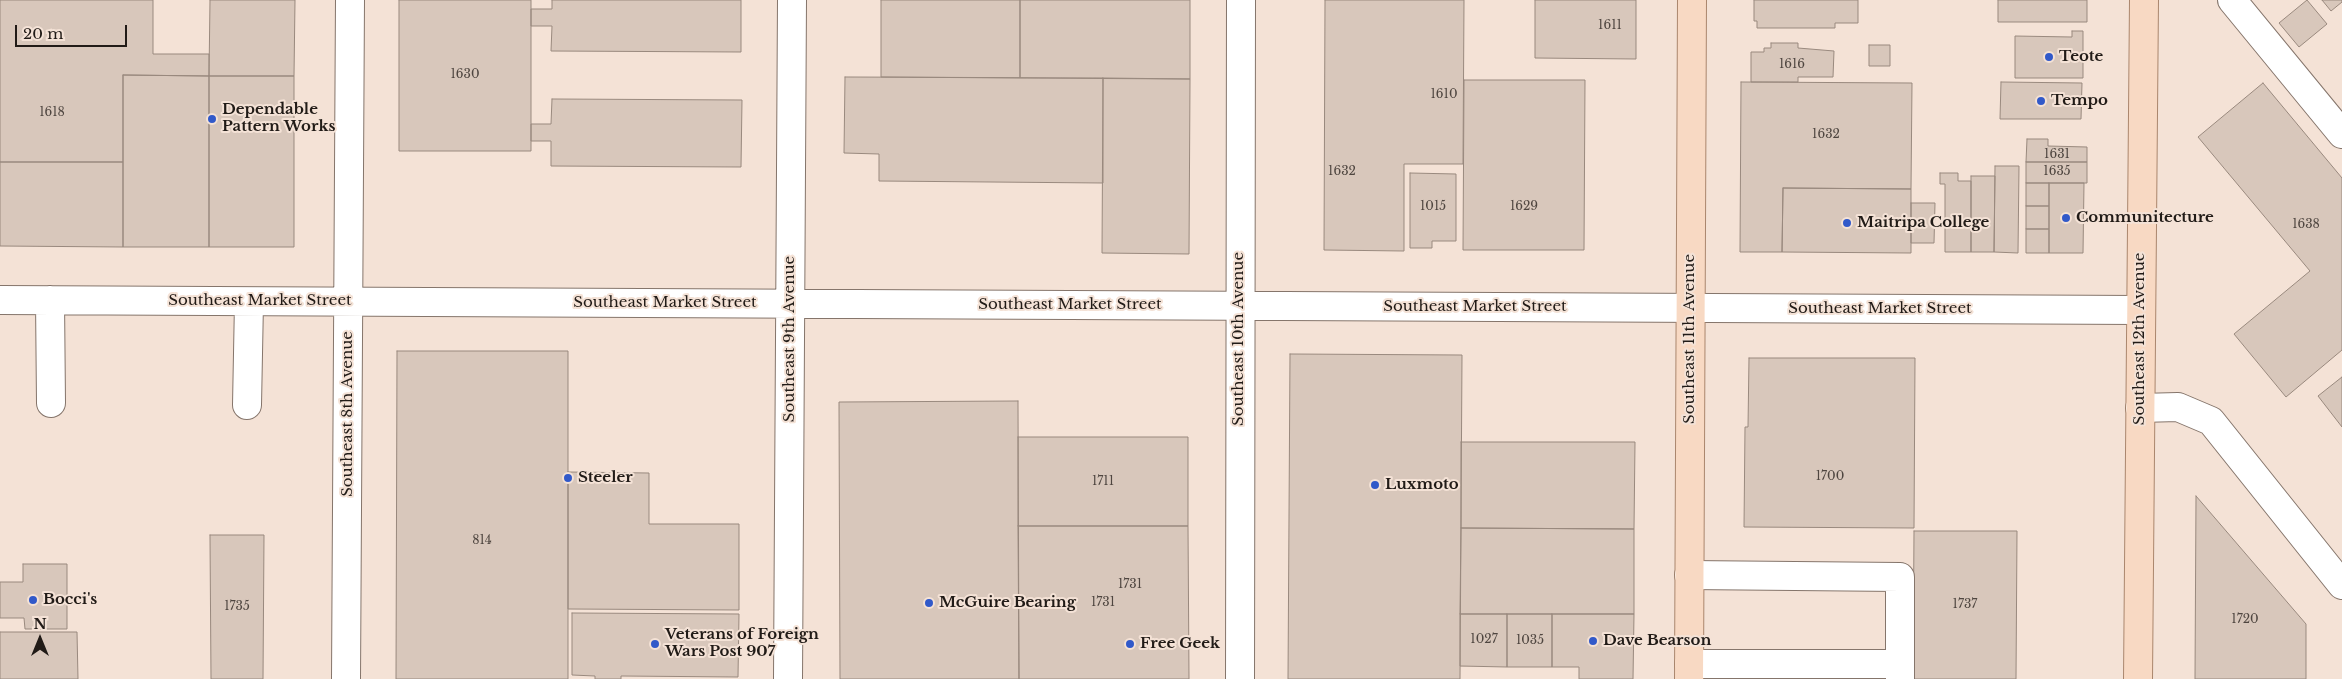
<!DOCTYPE html>
<style>
body{margin:0}
#map{position:relative;width:2342px;height:679px;overflow:hidden;background:#f4e2d6;font-family:"Libre Baskerville",serif}
canvas{display:block}
.north{position:absolute;left:15px;top:614px;width:50px;height:50px;-webkit-text-stroke:4px #f4e2d6;paint-order:stroke;rotate:0deg;font-size:14px;font-weight:700;line-height:20px;text-align:center;color:#211b17}
.north::after{content:'';display:block;margin:auto;width:18px;height:22px;background:#211b17;clip-path:polygon(50% 0,100% 100%,50% 72%,0 100%)}
.scale{position:absolute;left:15px;top:25px;width:112px;height:22px;box-sizing:border-box;border:2px solid #211b17;border-top:0;padding-left:6px;font-size:15px;line-height:18px;white-space:nowrap;color:#211b17;-webkit-text-stroke:4px #f4e2d6;paint-order:stroke}
</style>
<div id="map">
<canvas width="2342" height="679"></canvas>
<div class="north">N</div>
<div class="scale">20 m</div>
</div>
<script>
const ctx = document.querySelector('canvas').getContext('2d');
ctx.lineJoin = 'round';
function fillPath(path, color) {
  ctx.fillStyle = color;
  ctx.fill(path, 'evenodd');
}
function poly(rows) {
  const path = new Path2D();
  for (const r of rows) {
    path.moveTo(r[0], r[1]);
    for (let i = 2; i < r.length; i += 2) path.lineTo(r[i], r[i + 1]);
  }
  return path;
}
function stroke(path, color, width, dash) {
  ctx.strokeStyle = color;
  ctx.lineWidth = width;
  ctx.lineCap = dash ? 'butt' : 'round';
  ctx.setLineDash(dash || []);
  ctx.stroke(path);
}
function drawText(font, color, halo, rows, align = 'center') {
  ctx.font = font + ' "Libre Baskerville",serif';
  ctx.lineWidth = 4;
  ctx.setLineDash([]);
  ctx.textBaseline = 'middle';
  ctx.strokeStyle = halo;
  ctx.fillStyle = color;
  for (const [text, x, y, turn = 0] of rows) {
    ctx.save();
    ctx.translate(x, y);
    ctx.rotate((+turn || 0) * Math.PI / 180);
    ctx.textAlign = isNaN(turn) ? turn : align;
    if (halo) ctx.strokeText(text, 0, 0);
    ctx.fillText(text, 0, 0);
    ctx.restore();
  }
}
const building = poly([
 [0,0,153,0,153,54,209,54,209,76,123,75,123,162,0,162,0,0],
 [210,0,295,0,294,76,209,76,210,0],
 [399,0,531,0,531,151,399,151,399,0],
 [552,0,741,0,741,52,551,51,552,26,531,26,531,9,552,9,552,0],
 [881,0,1020,0,1020,78,881,77,881,0],
 [1020,0,1190,0,1190,79,1020,78,1020,0],
 [1325,0,1464,0,1463,164,1404,164,1404,251,1324,250,1325,0],
 [1535,0,1636,0,1636,59,1535,58,1535,0],
 [1754,0,1858,0,1858,23,1835,23,1835,28,1757,28,1757,21,1754,21,1754,0],
 [1998,0,2087,0,2087,22,1998,22,1998,0],
 [2307,0,2327,24,2299,47,2279,23,2307,0],
 [2322,0,2342,0,2342,2,2331,11,2322,0],
 [2072,31,2083,31,2083,78,2015,78,2015,36,2072,37,2072,31],
 [1771,43,1798,43,1798,48,1834,51,1833,77,1798,77,1798,82,1751,82,1751,52,1764,52,1764,48,1771,48,1771,43],
 [1869,45,1890,45,1890,66,1869,66,1869,45],
 [123,75,209,76,209,247,123,247,123,75],
 [209,76,294,76,294,247,209,247,209,76],
 [845,77,1103,78,1103,183,879,181,879,154,844,153,845,77],
 [1103,78,1190,79,1189,254,1102,253,1103,78],
 [1464,80,1585,80,1584,250,1463,250,1464,80],
 [1741,82,1912,83,1911,189,1783,188,1782,252,1740,252,1741,82],
 [2001,82,2082,83,2081,119,2000,119,2001,82],
 [2263,83,2342,178,2342,350,2286,397,2234,334,2310,271,2198,137,2263,83],
 [552,99,742,100,741,167,551,166,551,141,531,141,531,124,551,124,552,99],
 [2027,139,2048,139,2048,146,2087,147,2087,162,2026,162,2027,139],
 [0,162,123,162,123,247,0,246,0,162],
 [2026,162,2087,162,2087,183,2026,183,2026,162],
 [1995,166,2019,166,2018,253,1994,252,1995,166],
 [1410,173,1456,174,1456,241,1432,241,1432,248,1410,248,1410,173],
 [1940,173,1958,173,1958,181,1971,181,1971,252,1945,252,1945,184,1940,184,1940,173],
 [1971,176,1995,176,1994,252,1971,252,1971,176],
 [2026,183,2049,183,2049,206,2026,206,2026,183],
 [2049,183,2084,183,2083,253,2049,253,2049,183],
 [1783,188,1911,189,1911,253,1782,252,1783,188],
 [1911,203,1935,203,1934,243,1911,243,1911,203],
 [2026,206,2049,206,2049,229,2026,229,2026,206],
 [2026,229,2049,229,2049,253,2026,253,2026,229],
 [397,351,568,351,568,679,396,679,397,351],
 [1290,354,1462,355,1460,679,1288,679,1290,354],
 [1749,358,1915,358,1914,528,1744,527,1745,427,1748,427,1749,358],
 [2342,377,2342,427,2318,396,2342,377],
 [1018,401,1019,679,840,679,839,402,1018,401],
 [1018,437,1188,437,1188,526,1018,526,1018,437],
 [1461,442,1635,442,1634,529,1461,528,1461,442],
 [568,472,649,473,649,524,739,524,739,610,568,609,568,472],
 [2196,496,2306,624,2306,679,2195,679,2196,496],
 [1018,526,1188,526,1189,679,1019,679,1018,526],
 [1461,528,1634,529,1634,614,1460,614,1461,528],
 [1914,531,2017,531,2016,679,1913,679,1914,531],
 [210,535,264,535,263,679,211,679,210,535],
 [23,564,67,564,67,629,25,629,24,618,0,618,0,582,23,582,23,564],
 [572,613,739,614,738,677,621,676,621,679,595,679,595,676,572,675,572,613],
 [1460,614,1507,614,1507,667,1460,666,1460,614],
 [1507,614,1552,614,1552,667,1507,667,1507,614],
 [1552,614,1634,614,1633,679,1579,679,1579,667,1552,667,1552,614],
 [0,632,77,632,78,679,0,679,0,632]
]);
const minor = poly([
 [2232,0,2342,134],
 [0,300,2140,310],
 [50,300,51,403],
 [247,405,249,302],
 [2140,408,2178,407,2211,421,2342,585],
 [1689,575,1900,577,1900,679],
 [1689,664,1900,664],
 [346,679,350,0],
 [788,679,792,0],
 [1240,679,1241,0]
]);
const major = poly([
 [1689,679,1692,0],
 [2138,679,2144,0]
]);
const markers = [
 [2049,57,5,"#3159c9"],
 [2041,101,5,"#3159c9"],
 [212,119,5,"#3159c9"],
 [2066,218,5,"#3159c9"],
 [1847,223,5,"#3159c9"],
 [568,478,5,"#3159c9"],
 [1375,485,5,"#3159c9"],
 [33,600,5,"#3159c9"],
 [929,603,5,"#3159c9"],
 [1593,641,5,"#3159c9"],
 [655,644,5,"#3159c9"],
 [1130,644,5,"#3159c9"]
];
const numberNames = [
 ["1611",1610,26],
 ["1616",1792,65],
 ["1630",465,75],
 ["1610",1444,95],
 ["1618",52,113],
 ["1632",1826,135],
 ["1631",2057,155],
 ["1632",1342,172],
 ["1635",2057,172],
 ["1015",1433,207],
 ["1629",1524,207],
 ["1638",2306,225],
 ["1700",1830,477],
 ["1711",1103,482],
 ["814",482,541],
 ["1731",1130,585],
 ["1731",1103,603],
 ["1737",1965,605],
 ["1735",237,607],
 ["1720",2245,620],
 ["1027",1484,640],
 ["1035",1530,641]
];
const poiNames = [
 ["Teote",2059,57],
 ["Tempo",2051,101],
 ["Dependable",222,110],
 ["Pattern Works",222,127],
 ["Communitecture",2076,218],
 ["Maitripa College",1857,223],
 ["Steeler",578,478],
 ["Luxmoto",1385,485],
 ["Bocci's",43,600],
 ["McGuire Bearing",939,603],
 ["Veterans of Foreign",665,635],
 ["Wars Post 907",665,652],
 ["Dave Bearson",1603,641],
 ["Free Geek",1140,644]
];
const streetNames = [
 ["Southeast Market Street",260,301],
 ["Southeast Market Street",665,303],
 ["Southeast Market Street",1070,305],
 ["Southeast Market Street",1475,307],
 ["Southeast Market Street",1880,309],
 ["Southeast 9th Avenue",790,339,-90],
 ["Southeast 10th Avenue",1239,339,-90],
 ["Southeast 11th Avenue",1690,339,-90],
 ["Southeast 12th Avenue",2140,339,-90],
 ["Southeast 8th Avenue",348,414,-90]
];
fillPath(building, '#d8c7bb');
stroke(building, '#99897e', 1);
stroke(minor, '#85756b', 30);
stroke(major, '#aa866d', 30);
stroke(minor, '#fff', 28);
stroke(major, '#f8d9c3', 28);
for (const [x, y, r, color] of markers) {
  const dot = new Path2D();
  dot.arc(x, y, r, 0, 2 * Math.PI);
  ctx.fillStyle = color;
  ctx.fill(dot);
  stroke(dot, '#f4e2d6', 2);
}
drawText('12px', '#4f4640', null, numberNames);
drawText('bold 15px', '#211b17', '#f4e2d6', poiNames, 'left');
drawText('15px', '#211b17', '#f4e2d6', streetNames);
</script>
